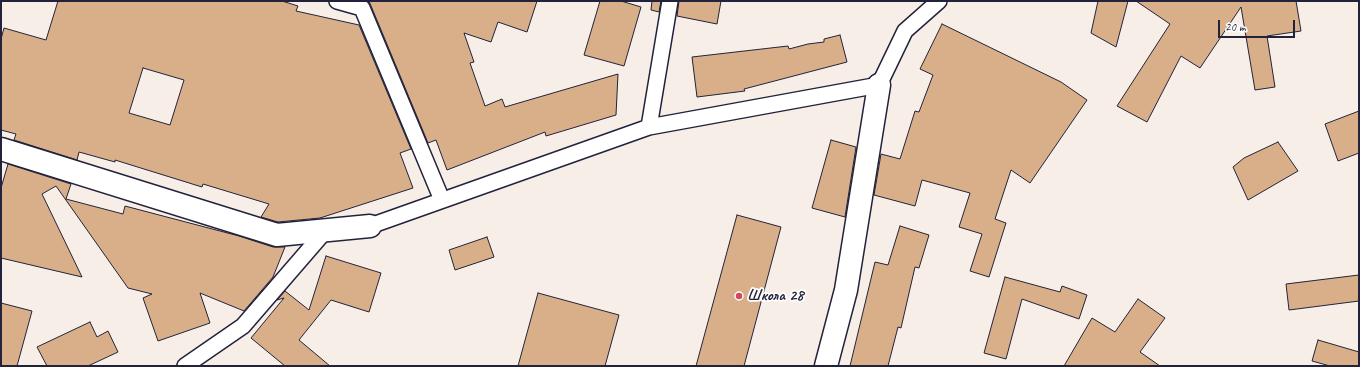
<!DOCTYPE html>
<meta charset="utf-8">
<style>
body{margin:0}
#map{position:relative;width:1360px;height:367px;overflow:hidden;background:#f7efe7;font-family:Caveat,sans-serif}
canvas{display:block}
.frame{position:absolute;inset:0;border:2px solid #22223b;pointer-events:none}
.scale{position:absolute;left:1218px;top:20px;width:77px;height:18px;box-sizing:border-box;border:2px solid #22223b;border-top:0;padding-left:5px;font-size:12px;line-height:14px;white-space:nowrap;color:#22223b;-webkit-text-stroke:3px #fff;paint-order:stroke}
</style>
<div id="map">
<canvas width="1360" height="367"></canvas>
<div class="frame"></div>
<div class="scale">20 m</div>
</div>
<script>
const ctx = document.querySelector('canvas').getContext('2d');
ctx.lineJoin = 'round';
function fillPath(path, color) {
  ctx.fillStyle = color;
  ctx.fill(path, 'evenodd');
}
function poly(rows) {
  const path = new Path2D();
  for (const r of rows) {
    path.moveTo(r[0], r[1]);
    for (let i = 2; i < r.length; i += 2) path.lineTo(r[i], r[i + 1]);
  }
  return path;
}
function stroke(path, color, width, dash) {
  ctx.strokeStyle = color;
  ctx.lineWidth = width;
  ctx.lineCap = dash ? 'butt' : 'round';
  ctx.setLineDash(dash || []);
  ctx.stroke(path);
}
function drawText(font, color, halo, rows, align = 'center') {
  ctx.font = font + ' Caveat,sans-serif';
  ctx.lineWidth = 3.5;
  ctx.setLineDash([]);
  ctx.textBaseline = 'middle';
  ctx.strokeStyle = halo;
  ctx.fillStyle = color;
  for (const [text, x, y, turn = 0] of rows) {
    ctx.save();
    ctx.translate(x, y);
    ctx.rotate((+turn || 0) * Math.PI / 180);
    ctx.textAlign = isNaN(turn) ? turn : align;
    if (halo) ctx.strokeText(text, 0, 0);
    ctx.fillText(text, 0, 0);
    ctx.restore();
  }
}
const building = poly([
 [58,1,282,1,298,6,296,11,359,25,411,149,400,153,413,188,320,218,278,222,261,217,269,204,203,184,202,187,115,160,115,162,79,152,77,160,14,140,16,134,1,130,1,39,4,28,46,40,58,1],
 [143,68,184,80,170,125,129,113,143,68],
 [369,1,537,1,527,32,498,22,491,42,464,33,474,62,470,63,485,106,502,99,505,107,618,74,616,115,546,136,545,132,447,170,436,140,428,143,369,1],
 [600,1,621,1,641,7,624,66,584,55,600,1],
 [652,1,661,1,659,12,651,10,652,1],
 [679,1,721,1,717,24,677,16,679,1],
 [1098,1,1128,1,1116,47,1091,33,1098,1],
 [1136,1,1296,1,1301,31,1267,36,1275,87,1255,90,1241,7,1200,68,1181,56,1147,122,1117,106,1170,24,1136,1],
 [942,24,1061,82,1087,100,1030,183,1011,170,995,219,1006,223,989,277,970,271,982,234,959,227,970,193,922,180,915,206,874,195,881,154,900,159,915,111,919,112,933,75,920,69,942,24],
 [840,35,847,62,744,89,745,91,697,97,692,57,788,46,789,49,808,44,824,42,824,39,840,35],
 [1359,111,1359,153,1338,161,1325,124,1359,111],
 [831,140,856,147,845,217,812,208,831,140],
 [1278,142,1298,171,1248,200,1233,167,1244,158,1278,142],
 [8,164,71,184,66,199,123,214,125,206,239,236,273,247,285,247,273,277,244,311,200,293,210,323,158,341,143,298,152,294,128,288,56,186,42,194,82,277,1,258,1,188,8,164],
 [737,215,781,227,744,366,696,366,737,215],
 [900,226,929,235,919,268,915,267,901,328,898,327,888,366,850,366,875,262,888,265,900,226],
 [487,237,494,257,455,270,449,250,487,237],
 [326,256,381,273,369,312,331,300,299,340,330,366,285,366,251,338,284,298,277,300,285,291,309,310,326,256],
 [1359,275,1359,301,1289,310,1286,284,1359,275],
 [1005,277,1060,292,1062,286,1087,295,1079,319,1022,299,1006,359,984,353,1005,277],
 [538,293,619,315,605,366,518,366,538,293],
 [1138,299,1165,318,1140,352,1160,366,1064,366,1092,318,1115,332,1138,299],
 [1,303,32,311,17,366,1,366,1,303],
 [90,322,97,337,108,331,118,352,88,366,47,366,37,347,90,322],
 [1318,340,1359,352,1359,366,1330,366,1312,361,1318,340]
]);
const service = poly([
 [337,1,362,8,442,200],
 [649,127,670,1],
 [370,226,649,127,879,85,905,31,939,1],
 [185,366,243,326,326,230]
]);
const minor = poly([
 [1,149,277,235,370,226],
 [826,366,846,290,879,85]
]);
const markers = [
 [739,296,4,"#d1495b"]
];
const poiNames = [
 ["Школа 28",747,296]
];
fillPath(building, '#d8af89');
stroke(building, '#22223b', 1);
stroke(service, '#22223b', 18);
stroke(minor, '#22223b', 25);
stroke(service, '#fff', 15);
stroke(minor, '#fff', 22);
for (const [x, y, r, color] of markers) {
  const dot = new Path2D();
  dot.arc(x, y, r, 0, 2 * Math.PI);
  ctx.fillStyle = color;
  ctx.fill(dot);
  stroke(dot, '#fff', 1.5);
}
drawText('bold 16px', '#22223b', '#fff', poiNames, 'left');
</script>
